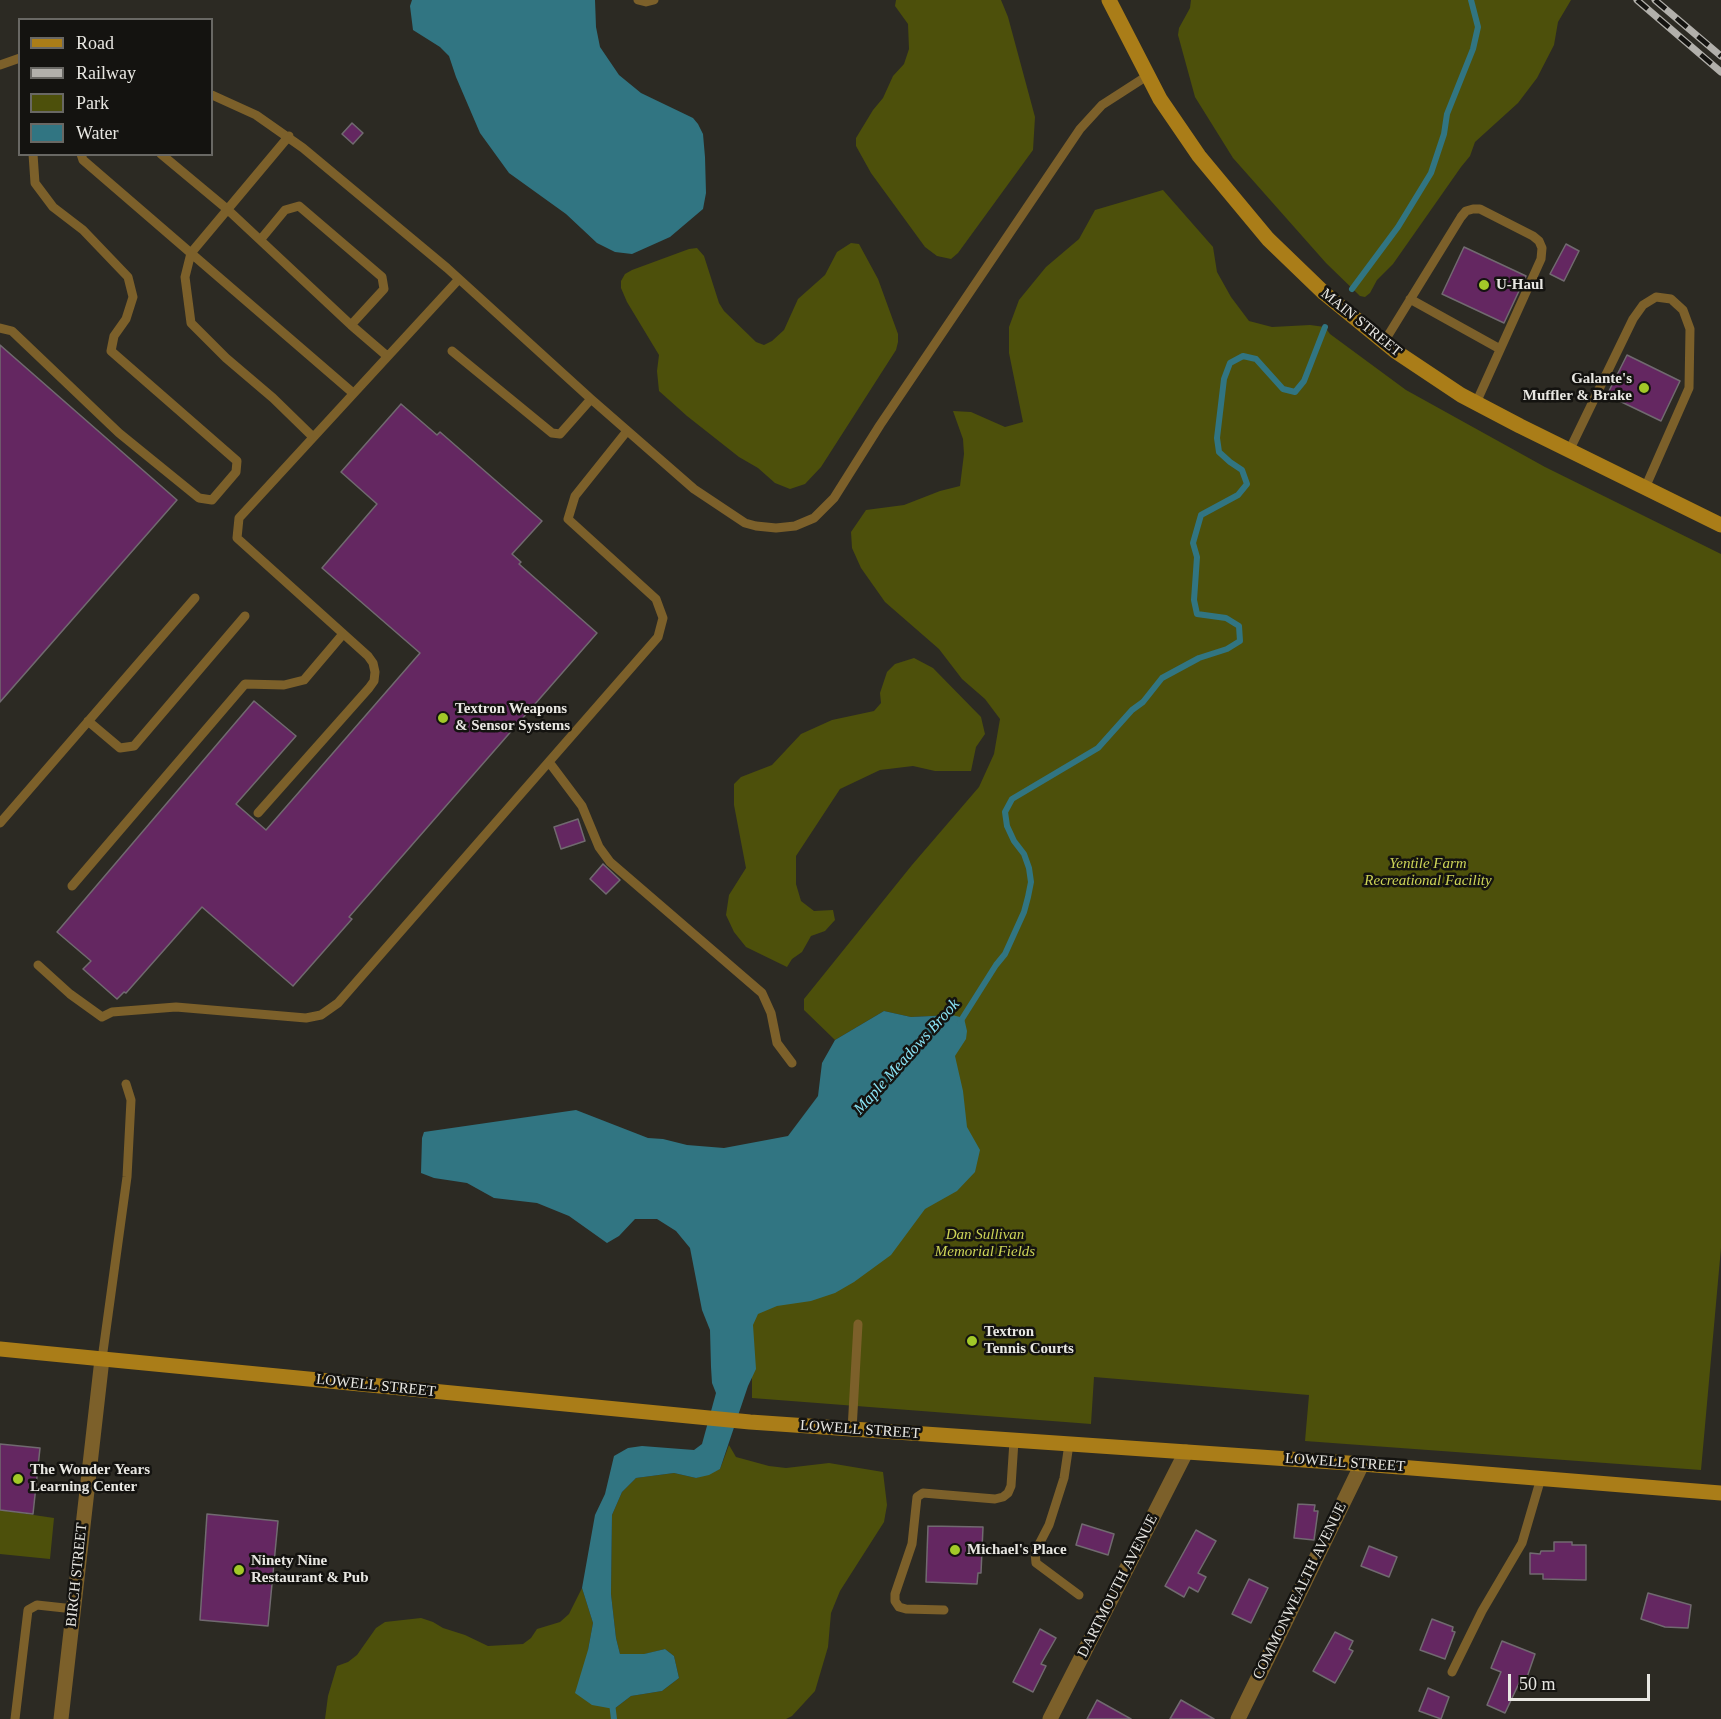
<!DOCTYPE html>
<style>
body{margin:0}
#map{position:relative;width:1721px;height:1719px;overflow:hidden;background:#2c2a23;font-family:Georgia,serif}
canvas{display:block}
.legend{position:absolute;left:18px;top:18px;width:195px;height:138px;box-sizing:border-box;background:#141310;border:2px solid #696864;margin:0;padding:8px 10px;list-style:none;font-size:18px;color:#e8e7e2}
.legend li{display:flex;align-items:center;gap:12px;height:30px}
.legend b{width:30px;border:2px solid #696864}
.scale{position:absolute;left:1508px;top:1674px;width:142px;height:27px;box-sizing:border-box;border:3px solid #e8e7e2;border-top:0;padding-left:8px;font-size:18px;line-height:21px;white-space:nowrap;color:#e8e7e2;-webkit-text-stroke:4px #141310;paint-order:stroke}
</style>
<div id="map">
<canvas width="1721" height="1719"></canvas>
<ul class="legend">
<li><b style="height:8px;background:#aa7d18"></b>Road</li>
<li><b style="height:8px;background:#b2b0ab"></b>Railway</li>
<li><b style="height:16px;background:#4d500b"></b>Park</li>
<li><b style="height:16px;background:#317582"></b>Water</li>
</ul>
<div class="scale">50 m</div>
</div>
<script>
const ctx = document.querySelector('canvas').getContext('2d');
ctx.lineJoin = 'round';
function fillPath(path, color) {
  ctx.fillStyle = color;
  ctx.fill(path, 'evenodd');
}
function poly(rows) {
  const path = new Path2D();
  for (const r of rows) {
    path.moveTo(r[0], r[1]);
    for (let i = 2; i < r.length; i += 2) path.lineTo(r[i], r[i + 1]);
  }
  return path;
}
function stroke(path, color, width, dash) {
  ctx.strokeStyle = color;
  ctx.lineWidth = width;
  ctx.lineCap = dash ? 'butt' : 'round';
  ctx.setLineDash(dash || []);
  ctx.stroke(path);
}
function drawText(font, color, halo, rows, align = 'center') {
  ctx.font = font + ' Georgia,serif';
  ctx.lineWidth = 5;
  ctx.setLineDash([]);
  ctx.textBaseline = 'middle';
  ctx.strokeStyle = halo;
  ctx.fillStyle = color;
  for (const [text, x, y, turn = 0] of rows) {
    ctx.save();
    ctx.translate(x, y);
    ctx.rotate((+turn || 0) * Math.PI / 180);
    ctx.textAlign = isNaN(turn) ? turn : align;
    if (halo) ctx.strokeText(text, 0, 0);
    ctx.fillText(text, 0, 0);
    ctx.restore();
  }
}
const green = poly([
 [896,0,1001,0,1008,17,1035,117,1033,150,958,253,951,259,937,256,925,247,871,173,856,146,856,138,873,110,883,98,893,76,904,64,909,49,908,24,895,6],
 [1191,0,1571,0,1558,22,1554,45,1537,78,1518,103,1475,142,1470,156,1461,167,1393,264,1377,280,1370,293,1365,297,1360,296,1326,263,1233,158,1195,97,1178,35,1179,28,1190,8],
 [1163,190,1213,247,1217,272,1231,297,1249,321,1272,327,1310,325,1325,327,1330,334,1406,390,1545,467,1721,554,1721,1248,1701,1470,1305,1441,1309,1395,1094,1377,1091,1424,752,1398,752,1241,952,1015,911,1017,884,1011,835,1040,804,1010,804,999,912,865,979,787,994,754,1000,719,985,699,962,679,939,649,885,602,861,568,852,548,851,532,866,510,904,505,940,491,960,486,964,454,963,439,953,411,971,412,1005,427,1023,422,1009,353,1009,327,1019,300,1046,267,1079,239,1095,210],
 [851,243,859,244,878,279,898,334,898,342,896,350,821,467,805,484,790,489,775,483,758,468,739,457,687,416,659,391,657,371,659,355,627,302,621,288,621,281,625,274,632,270,689,249,697,248,704,256,719,303,724,311,756,342,764,345,772,341,784,330,798,299,825,275,837,252],
 [914,658,933,668,981,717,985,734,976,747,971,771,935,771,913,766,880,770,840,789,796,856,796,884,801,901,814,911,833,910,835,920,825,931,811,936,802,952,792,959,787,967,746,947,734,932,726,915,729,895,746,868,734,805,734,784,741,777,772,765,801,734,832,720,874,711,881,703,880,693,887,672,895,664],
 [729,1445,736,1457,769,1466,786,1468,829,1463,883,1472,887,1505,884,1522,840,1591,831,1613,828,1647,815,1691,792,1716,786,1719,325,1719,328,1696,337,1666,348,1662,357,1655,376,1628,385,1622,421,1618,433,1622,443,1628,465,1635,488,1646,523,1644,531,1638,537,1629,560,1622,569,1614,582,1588,593,1623,588,1650,614,1709,631,1696,662,1691,679,1678,674,1656,665,1649,645,1654,620,1654,616,1638,611,1594,612,1515,622,1492,636,1478,674,1473,696,1478,720,1469],
 [0,1510,54,1518,50,1559,0,1554]
]);
const water = poly([
 [412,0,595,0,596,27,600,47,619,75,641,93,693,118,698,124,703,134,705,157,706,193,703,209,670,237,632,254,615,252,597,243,566,214,509,173,480,133,456,77,449,56,440,47,413,30,410,6],
 [884,1011,911,1017,952,1015,964,1018,967,1031,966,1039,955,1056,963,1091,967,1127,980,1150,975,1172,957,1191,925,1209,891,1255,854,1282,835,1293,811,1301,777,1306,758,1314,753,1325,756,1369,748,1386,720,1469,709,1475,696,1478,674,1473,636,1478,622,1492,612,1515,611,1594,616,1638,620,1654,644,1654,665,1649,674,1656,679,1678,662,1691,631,1696,614,1709,592,1705,575,1693,588,1650,593,1623,582,1588,595,1515,605,1494,614,1456,628,1448,642,1446,694,1450,702,1444,716,1393,712,1383,711,1367,710,1330,702,1310,690,1248,676,1231,657,1219,635,1219,619,1236,607,1243,569,1216,537,1203,494,1198,467,1183,434,1178,421,1173,422,1138,424,1132,576,1110,648,1138,663,1139,687,1145,724,1148,788,1136,818,1096,822,1063,835,1040]
]);
const stream = poly([
 [1352,289,1398,227,1431,173,1444,134,1447,114,1473,49,1478,27,1471,0],
 [960,1022,996,965,1005,954,1024,912,1028,897,1031,882,1029,868,1024,854,1014,841,1007,826,1005,812,1012,799,1098,748,1132,710,1143,702,1162,678,1199,658,1227,649,1240,641,1239,626,1226,618,1197,614,1194,600,1197,557,1193,543,1201,515,1238,495,1247,484,1242,470,1230,462,1219,452,1217,438,1224,379,1230,363,1243,356,1256,359,1283,389,1295,392,1304,381,1325,327],
 [612,1703,614,1719]
]);
const building = poly([
 [352,123,363,133,353,144,342,134,352,123],
 [1566,244,1579,251,1564,281,1550,274,1566,244],
 [1464,247,1526,276,1504,323,1442,294,1464,247],
 [0,345,177,500,0,702,0,345],
 [1627,355,1680,381,1661,421,1607,395,1627,355],
 [401,404,437,435,440,432,542,521,512,554,521,562,519,564,597,633,349,917,352,919,293,986,202,907,126,993,124,992,117,999,83,969,91,961,57,932,254,701,296,736,236,804,266,830,420,653,322,568,377,504,341,472,401,404],
 [578,819,585,841,561,849,554,827,578,819],
 [603,864,620,880,606,894,590,879,603,864],
 [0,1444,40,1448,33,1514,0,1510,0,1444],
 [1298,1504,1315,1505,1314,1511,1318,1511,1314,1540,1294,1538,1298,1504],
 [207,1514,278,1521,268,1626,200,1620,207,1514],
 [1082,1524,1114,1534,1108,1555,1076,1545,1082,1524],
 [928,1526,983,1527,981,1573,978,1573,977,1584,926,1582,928,1526],
 [1196,1530,1216,1541,1198,1573,1206,1577,1198,1592,1189,1587,1184,1597,1165,1586,1196,1530],
 [1554,1542,1572,1542,1572,1545,1586,1545,1586,1580,1543,1579,1543,1574,1530,1574,1530,1553,1540,1554,1541,1551,1554,1551,1554,1542],
 [1369,1546,1397,1557,1389,1577,1361,1566,1369,1546],
 [1249,1579,1268,1588,1251,1623,1232,1614,1249,1579],
 [1648,1593,1691,1605,1688,1628,1665,1627,1641,1619,1648,1593],
 [1432,1619,1453,1627,1452,1631,1455,1632,1445,1659,1420,1650,1432,1619],
 [1040,1629,1056,1638,1041,1664,1046,1666,1033,1692,1013,1682,1040,1629],
 [1335,1632,1353,1641,1349,1649,1353,1651,1335,1683,1313,1671,1335,1632],
 [1502,1641,1535,1654,1525,1683,1520,1681,1505,1713,1487,1705,1501,1672,1491,1668,1502,1641],
 [1428,1688,1449,1697,1441,1719,1419,1711,1428,1688],
 [1097,1700,1131,1719,1087,1719,1097,1700],
 [1181,1700,1214,1719,1170,1719,1181,1700]
]);
const service = poly([
 [638,0,646,2,654,0],
 [0,65,20,58],
 [212,95,256,115,303,148,447,268,591,399,694,489,745,523,756,526,776,528,795,526,814,518,834,498,880,425,1080,129,1102,105,1147,76],
 [289,136,191,253,185,277,191,323,226,358,273,398,313,437],
 [81,154,83,160,353,393],
 [161,154,227,209,351,325,387,356],
 [261,239,285,210,299,206,382,277,384,289,351,325],
 [1410,299,1500,349],
 [0,328,12,331,119,433,199,498,212,500,236,472,237,461,111,351,114,336,126,319,133,297,128,277,83,230,53,207,35,183,33,154],
 [1384,342,1461,217,1466,211,1473,209,1480,209,1533,236,1539,241,1542,248,1541,259,1476,403],
 [452,351,552,433,560,434,591,399],
 [1569,451,1633,319,1643,305,1656,297,1671,299,1683,310,1690,329,1689,388,1645,488],
 [88,721,120,748,134,746,245,616],
 [549,762,582,806,599,847,610,862,762,993,771,1013,777,1043,792,1063],
 [258,813,369,688,374,681,375,672,373,663,368,656,237,538,239,518,459,279],
 [0,823,195,598],
 [72,886,245,684,284,685,304,680,343,634],
 [38,965,70,994,102,1017,112,1012,176,1007,306,1018,321,1015,338,1003,658,637,663,618,656,599,568,519,575,496,627,431],
 [102,1359,127,1177,131,1100,126,1084],
 [852,1430,858,1324],
 [1069,1444,1064,1478,1049,1525,1035,1552,1036,1563,1079,1595],
 [944,1610,906,1609,899,1607,895,1601,895,1594,912,1544,917,1497,923,1493,995,1499,1003,1497,1008,1493,1011,1486,1014,1441],
 [1452,1672,1482,1611,1522,1543,1541,1478],
 [15,1719,28,1610,37,1605,74,1609]
]);
const minor = poly([
 [61,1719,102,1359],
 [1050,1719,1186,1452],
 [1238,1719,1362,1464]
]);
const secondary = poly([
 [1109,0,1160,99,1199,156,1268,239,1324,293,1395,351,1461,395,1520,426,1721,525],
 [0,1349,750,1422,1362,1464,1721,1493]
]);
const rail = poly([
 [1637,0,1721,72],
 [1655,0,1721,56]
]);
const markers = [
 [1484,285,6,"#a2c928"],
 [1644,388,6,"#a2c928"],
 [443,718,6,"#a2c928"],
 [972,1341,6,"#a2c928"],
 [18,1479,6,"#a2c928"],
 [955,1550,6,"#a2c928"],
 [239,1570,6,"#a2c928"]
];
const poiNames = [
 ["U-Haul",1496,285],
 ["Galante's",1632,379,"right"],
 ["Muffler & Brake",1632,396,"right"],
 ["Textron Weapons",455,709],
 ["& Sensor Systems",455,726],
 ["Textron",984,1332],
 ["Tennis Courts",984,1349],
 ["The Wonder Years",30,1470],
 ["Learning Center",30,1487],
 ["Michael's Place",967,1550],
 ["Ninety Nine",251,1561],
 ["Restaurant & Pub",251,1578]
];
const streetNames = [
 ["MAIN STREET",1361,323,39],
 ["LOWELL STREET",376,1386,6],
 ["LOWELL STREET",860,1430,4],
 ["LOWELL STREET",1345,1463,4],
 ["BIRCH STREET",77,1575,-84],
 ["DARTMOUTH AVENUE",1118,1586,-63],
 ["COMMONWEALTH AVENUE",1300,1591,-64]
];
const parkNames = [
 ["Yentile Farm",1428,864],
 ["Recreational Facility",1428,881],
 ["Dan Sullivan",985,1235],
 ["Memorial Fields",985,1252]
];
const waterNames = [
 ["Maple Meadows Brook",907,1057,-48]
];
fillPath(green, '#4d500b');
fillPath(water, '#317582');
stroke(stream, '#317582', 6);
fillPath(building, '#642761');
stroke(building, '#716a70', 1.5);
stroke(service, '#7c602a', 9);
stroke(minor, '#7c602a', 15);
stroke(secondary, '#aa7d18', 15);
stroke(rail, '#b2b0ab', 7);
stroke(rail, '#141310', 4.5, [14]);
for (const [x, y, r, color] of markers) {
  const dot = new Path2D();
  dot.arc(x, y, r, 0, 2 * Math.PI);
  ctx.fillStyle = color;
  ctx.fill(dot);
  stroke(dot, '#141310', 2);
}
drawText('bold 15px', '#e8e7e2', '#141310', poiNames, 'left');
drawText('15px', '#e8e7e2', '#141310', streetNames);
drawText('italic 15px', '#cdd457', '#141310', parkNames);
drawText('italic 16px', '#8ae3f5', '#141310', waterNames);
</script>
